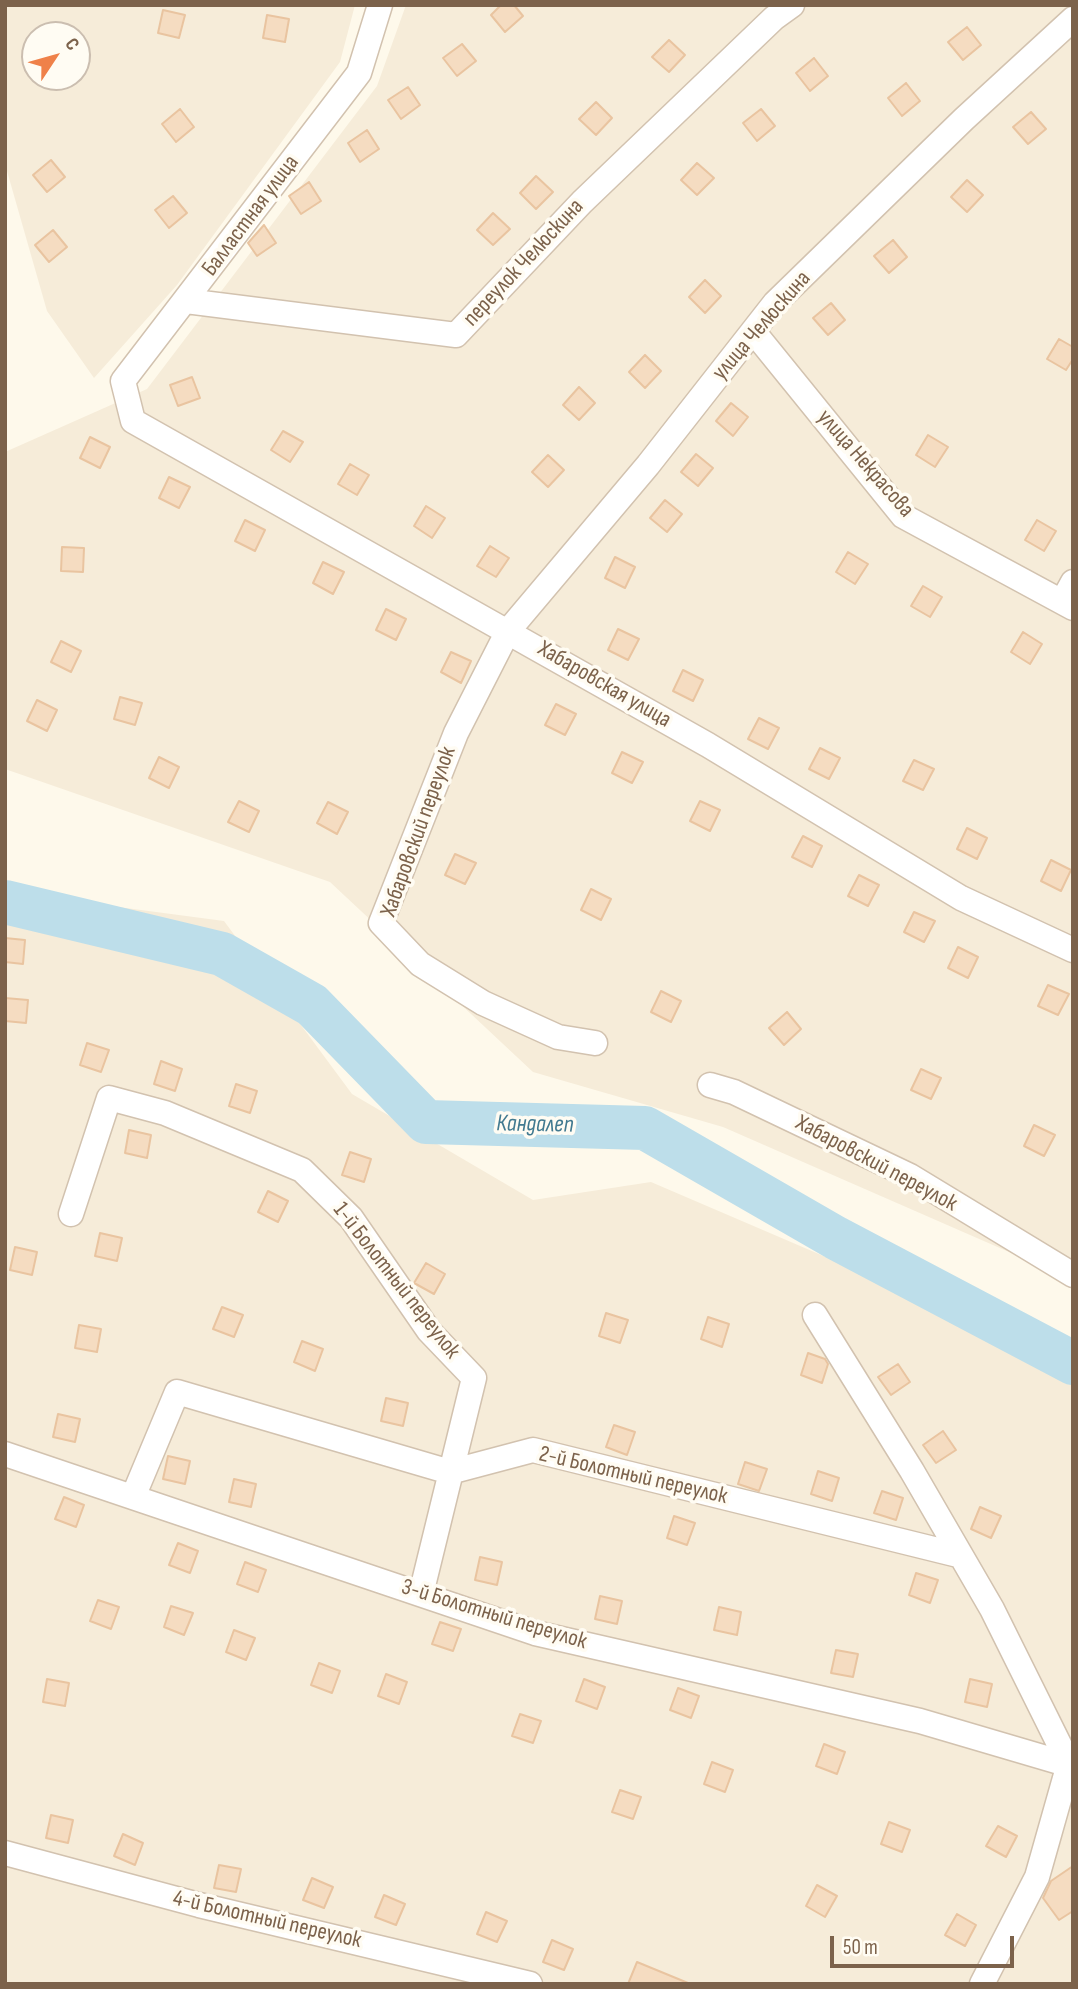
<!DOCTYPE html>
<meta charset="utf-8">
<style>
body{margin:0}
#map{position:relative;width:1078px;height:1989px;overflow:hidden;background:#fef9eb;font-family:"Sofia Sans Condensed",sans-serif}
canvas{display:block}
.frame{position:absolute;inset:0;border:7px solid #7c624b;pointer-events:none}
.north{position:absolute;left:21px;top:21px;width:70px;height:70px;box-sizing:border-box;background:#fffcf3;border:2px solid #cbbeb0;border-radius:50%;rotate:54deg;font-size:19px;font-weight:700;line-height:28px;text-align:center;color:#7c624b}
.north::after{content:'';display:block;margin:auto;width:24px;height:32px;background:#ef8149;clip-path:polygon(50% 0,100% 100%,50% 72%,0 100%)}
.scale{position:absolute;left:830px;top:1936px;width:184px;height:32px;box-sizing:border-box;border:4px solid #7c624b;border-top:0;padding-left:9px;font-size:21px;line-height:24px;white-space:nowrap;color:#7c624b;-webkit-text-stroke:5px #fffcf3;paint-order:stroke}
</style>
<div id="map">
<canvas width="1078" height="1989"></canvas>
<div class="frame"></div>
<div class="north">С</div>
<div class="scale">50 m</div>
</div>
<script>
const ctx = document.querySelector('canvas').getContext('2d');
ctx.lineJoin = 'round';
function fillPath(path, color) {
  ctx.fillStyle = color;
  ctx.fill(path, 'evenodd');
}
function poly(rows) {
  const path = new Path2D();
  for (const r of rows) {
    path.moveTo(r[0], r[1]);
    for (let i = 2; i < r.length; i += 2) path.lineTo(r[i], r[i + 1]);
  }
  return path;
}
function stroke(path, color, width, dash) {
  ctx.strokeStyle = color;
  ctx.lineWidth = width;
  ctx.lineCap = dash ? 'butt' : 'round';
  ctx.setLineDash(dash || []);
  ctx.stroke(path);
}
function drawText(font, color, halo, rows, align = 'center') {
  ctx.font = font + ' "Sofia Sans Condensed",sans-serif';
  ctx.lineWidth = 7;
  ctx.setLineDash([]);
  ctx.textBaseline = 'middle';
  ctx.strokeStyle = halo;
  ctx.fillStyle = color;
  for (const [text, x, y, turn = 0] of rows) {
    ctx.save();
    ctx.translate(x, y);
    ctx.rotate((+turn || 0) * Math.PI / 180);
    ctx.textAlign = isNaN(turn) ? turn : align;
    if (halo) ctx.strokeText(text, 0, 0);
    ctx.fillText(text, 0, 0);
    ctx.restore();
  }
}
const residential = poly([
 [5,5,355,5,340,62,177,285,94,378,47,311,5,164],
 [35,35,77,35,77,77,35,77],
 [406,5,1073,5,1073,1280,723,1127,533,1072,330,882,5,769,5,452,147,389,377,86],
 [5,892,224,921,352,1094,533,1200,651,1182,1073,1363,1073,1984,5,1984]
]);
const river = poly([
 [5,902,222,954,312,1005,426,1122,645,1128,836,1238,1073,1363]
]);
const building = poly([
 [501,5,514,5,523,16,505,32,491,15,501,5],
 [163,10,185,15,179,38,158,33,163,10],
 [267,15,289,19,285,42,263,38,267,15],
 [967,27,981,45,963,60,948,42,967,27],
 [669,40,685,55,669,72,652,57,669,40],
 [462,44,476,61,457,76,443,58,462,44],
 [814,58,828,76,810,91,796,73,814,58],
 [906,83,920,101,902,116,888,98,906,83],
 [408,87,420,105,401,119,388,100,408,87],
 [596,102,612,118,596,135,579,119,596,102],
 [180,109,194,127,176,142,162,124,180,109],
 [761,109,775,126,757,141,743,123,761,109],
 [1031,112,1046,129,1028,144,1013,127,1031,112],
 [367,130,379,149,360,162,348,143,367,130],
 [51,160,65,177,47,192,33,175,51,160],
 [697,163,714,178,697,195,681,180,697,163],
 [536,176,553,192,536,209,520,193,536,176],
 [967,180,983,195,967,212,951,197,967,180],
 [309,182,321,201,301,214,289,196,309,182],
 [173,196,187,213,169,228,155,210,173,196],
 [493,213,510,229,493,245,477,230,493,213],
 [264,225,276,243,257,256,248,243,264,225],
 [53,230,67,247,49,262,35,245,53,230],
 [893,240,907,257,889,273,874,256,893,240],
 [705,280,721,296,705,313,689,297,705,280],
 [831,303,845,320,828,335,813,318,831,303],
 [1059,339,1073,347,1073,359,1066,370,1047,359,1059,339],
 [645,355,661,371,645,388,629,372,645,355],
 [192,377,200,398,178,406,170,385,192,377],
 [579,387,595,403,579,420,563,405,579,387],
 [731,403,748,417,733,436,716,421,731,403],
 [283,431,303,442,290,462,271,450,283,431],
 [928,435,948,447,935,467,916,455,928,435],
 [90,437,110,447,100,468,80,458,90,437],
 [696,454,713,468,698,486,681,472,696,454],
 [548,455,564,470,548,487,532,472,548,455],
 [350,464,369,475,357,495,338,484,350,464],
 [169,477,190,487,179,508,159,498,169,477],
 [665,500,682,514,667,532,650,518,665,500],
 [426,506,445,518,432,538,414,526,426,506],
 [245,520,265,530,255,551,235,541,245,520],
 [1037,520,1056,531,1044,551,1025,540,1037,520],
 [490,546,509,558,496,577,477,566,490,546],
 [62,547,84,548,83,572,61,571,62,547],
 [848,552,868,564,855,584,836,572,848,552],
 [615,557,635,567,625,588,605,578,615,557],
 [323,562,344,572,333,594,313,583,323,562],
 [923,586,942,597,930,617,911,606,923,586],
 [386,609,406,619,396,640,376,630,386,609],
 [618,629,639,639,628,660,608,650,618,629],
 [1023,632,1042,644,1030,664,1011,652,1023,632],
 [61,641,81,651,71,672,51,662,61,641],
 [451,652,471,661,461,683,441,672,451,652],
 [683,670,703,680,693,701,673,691,683,670],
 [120,697,142,703,135,725,114,719,120,697],
 [37,700,57,710,47,731,27,721,37,700],
 [556,704,576,714,565,735,545,725,556,704],
 [759,718,779,728,768,749,748,739,759,718],
 [820,748,840,758,829,779,809,769,820,748],
 [622,752,643,762,632,783,612,773,622,752],
 [159,757,179,767,169,788,149,778,159,757],
 [914,760,934,769,923,790,903,781,914,760],
 [239,801,259,811,249,832,228,822,239,801],
 [700,801,720,810,710,831,690,821,700,801],
 [328,802,348,812,337,834,317,823,328,802],
 [967,828,987,838,977,859,957,849,967,828],
 [803,836,822,846,812,867,792,857,803,836],
 [455,854,476,863,465,884,445,875,455,854],
 [1051,860,1071,870,1061,891,1041,881,1051,860],
 [859,875,879,885,868,906,848,896,859,875],
 [591,889,611,899,601,920,581,910,591,889],
 [914,912,935,921,924,942,904,932,914,912],
 [5,938,25,940,23,964,5,962,5,938],
 [958,947,978,957,968,978,948,968,958,947],
 [1048,985,1069,994,1058,1015,1038,1006,1048,985],
 [661,991,681,1001,671,1022,651,1012,661,991],
 [5,998,28,1000,26,1023,5,1021,5,998],
 [787,1012,801,1029,784,1045,769,1028,787,1012],
 [87,1043,109,1050,101,1072,80,1065,87,1043],
 [161,1061,182,1069,175,1091,154,1084,161,1061],
 [921,1069,941,1078,931,1099,911,1090,921,1069],
 [236,1084,257,1091,250,1113,229,1106,236,1084],
 [1034,1125,1055,1135,1044,1156,1024,1146,1034,1125],
 [129,1130,151,1135,147,1158,125,1153,129,1130],
 [350,1152,371,1159,364,1182,342,1175,350,1152],
 [268,1191,288,1201,278,1222,258,1212,268,1191],
 [100,1233,122,1238,117,1261,95,1256,100,1233],
 [15,1247,37,1252,32,1275,10,1270,15,1247],
 [426,1263,445,1274,434,1294,414,1283,426,1263],
 [222,1307,243,1315,234,1337,213,1329,222,1307],
 [606,1313,628,1320,620,1343,599,1336,606,1313],
 [708,1317,729,1324,722,1347,701,1339,708,1317],
 [79,1325,101,1329,97,1352,75,1348,79,1325],
 [302,1341,323,1349,315,1371,294,1362,302,1341],
 [808,1353,825,1359,828,1364,822,1383,801,1375,808,1353],
 [898,1364,910,1382,891,1395,878,1377,898,1364],
 [386,1398,408,1403,403,1426,381,1421,386,1398],
 [58,1414,80,1419,75,1442,53,1437,58,1414],
 [614,1425,635,1432,627,1455,606,1447,614,1425],
 [943,1431,956,1450,936,1463,923,1445,943,1431],
 [168,1456,190,1461,185,1484,163,1479,168,1456],
 [745,1462,767,1469,759,1491,738,1484,745,1462],
 [818,1471,839,1478,832,1501,811,1494,818,1471],
 [234,1479,256,1484,251,1507,229,1502,234,1479],
 [882,1491,903,1498,896,1520,874,1513,882,1491],
 [64,1497,84,1505,76,1527,55,1519,64,1497],
 [980,1507,1001,1516,991,1538,971,1529,980,1507],
 [674,1516,695,1523,687,1545,667,1538,674,1516],
 [178,1543,198,1551,190,1573,169,1565,178,1543],
 [480,1557,502,1562,497,1585,475,1580,480,1557],
 [245,1562,266,1570,258,1592,237,1584,245,1562],
 [916,1573,938,1580,930,1603,909,1595,916,1573],
 [600,1596,622,1601,617,1624,595,1619,600,1596],
 [98,1600,119,1607,111,1629,90,1621,98,1600],
 [171,1606,193,1613,184,1635,164,1627,171,1606],
 [719,1607,741,1612,737,1635,714,1630,719,1607],
 [440,1622,461,1629,453,1651,432,1644,440,1622],
 [234,1630,255,1638,246,1660,226,1652,234,1630],
 [836,1650,858,1654,853,1677,831,1673,836,1650],
 [319,1663,340,1671,332,1693,311,1685,319,1663],
 [386,1674,407,1682,399,1704,378,1696,386,1674],
 [47,1679,69,1683,65,1706,43,1702,47,1679],
 [584,1679,605,1687,597,1709,576,1701,584,1679],
 [970,1679,992,1684,987,1707,965,1702,970,1679],
 [678,1688,699,1696,691,1718,670,1710,678,1688],
 [520,1714,541,1721,533,1743,512,1736,520,1714],
 [824,1744,845,1752,837,1774,816,1766,824,1744],
 [712,1762,733,1770,725,1792,704,1784,712,1762],
 [620,1790,641,1797,633,1819,612,1812,620,1790],
 [51,1815,73,1820,68,1843,46,1838,51,1815],
 [889,1822,910,1830,902,1852,881,1844,889,1822],
 [998,1826,1017,1836,1006,1857,986,1846,998,1826],
 [123,1834,143,1843,135,1865,114,1856,123,1834],
 [219,1865,241,1869,236,1892,214,1888,219,1865],
 [1073,1866,1073,1911,1059,1920,1043,1898,1051,1881,1073,1866],
 [312,1878,333,1887,324,1908,303,1900,312,1878],
 [817,1885,837,1896,825,1917,806,1906,817,1885],
 [384,1895,405,1904,396,1925,375,1917,384,1895],
 [486,1912,507,1921,497,1942,477,1934,486,1912],
 [957,1914,976,1925,965,1946,945,1935,957,1914],
 [552,1940,573,1949,564,1970,543,1962,552,1940],
 [637,1962,688,1983,688,1984,628,1984,637,1962]
]);
const street = poly([
 [380,5,359,73,123,381,133,421,708,745,961,898,1073,950],
 [186,301,456,335,582,202,774,18,792,5],
 [753,331,903,516,1073,608],
 [1062,602,1073,582],
 [595,1043,558,1037,483,1003,420,964,381,923,456,733,508,631,648,465,775,303,964,119,1073,19],
 [710,1085,734,1092,910,1176,1073,1275],
 [71,1214,109,1098,165,1113,302,1170,351,1218,429,1331,474,1378,421,1594],
 [815,1315,912,1471,992,1609,1069,1764,1037,1877,982,1984],
 [5,1454,535,1633,920,1721,1073,1766],
 [133,1497,177,1392,450,1472,533,1450,958,1555],
 [5,1853,199,1905,530,1984]
]);
const streetNames = [
 ["Балластная улица",251,216,-53],
 ["переулок Челюскина",524,263,-47],
 ["улица Челюскина",762,326,-49],
 ["улица Некрасова",865,464,49],
 ["Хабаровская улица",604,685,30],
 ["Хабаровский переулок",419,832,-70],
 ["Хабаровский переулок",876,1164,28],
 ["1-й Болотный переулок",396,1281,52],
 ["2-й Болотный переулок",633,1476,13],
 ["3-й Болотный переулок",494,1615,17],
 ["4-й Болотный переулок",267,1920,13]
];
const waterNames = [
 ["Кандалеп",535,1125,1]
];
fillPath(residential, '#f6ecd9');
stroke(river, '#bddeea', 44);
fillPath(building, '#f5dcc1');
stroke(building, '#e9c4a0', 2);
stroke(street, '#d2c2af', 27);
stroke(street, '#fff', 24);
drawText('23px', '#7c624b', '#fffcf3', streetNames);
drawText('italic 24px', '#427a90', '#fffcf3', waterNames);
</script>
